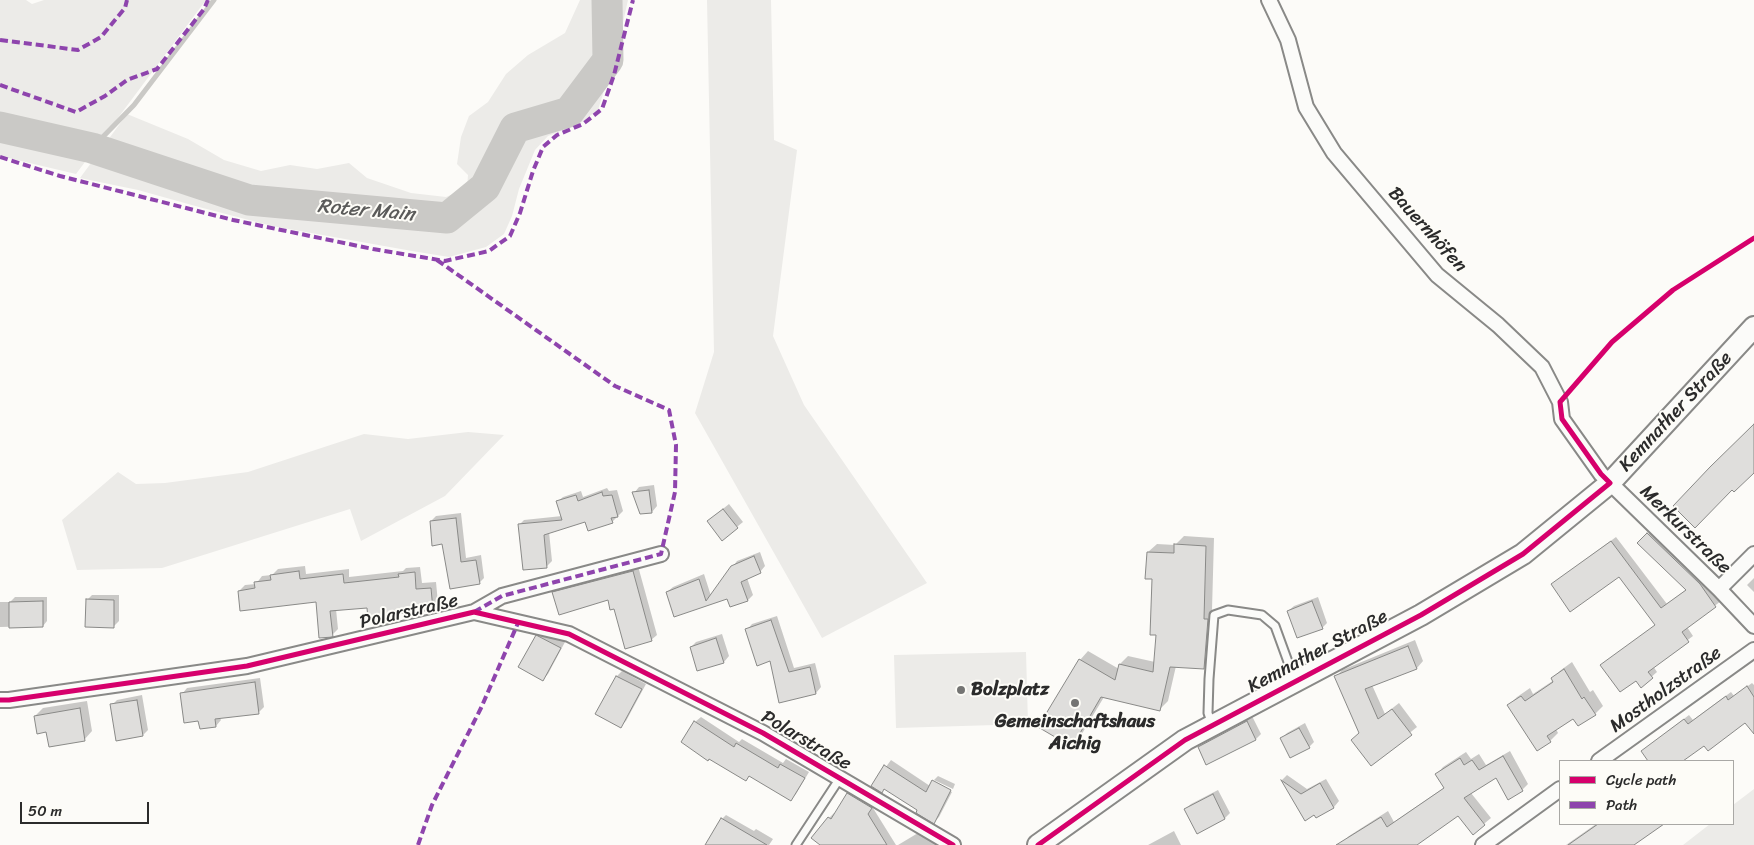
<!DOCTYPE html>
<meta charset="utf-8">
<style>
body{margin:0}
#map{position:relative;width:1754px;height:845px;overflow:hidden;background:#fcfbf8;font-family:Sriracha,sans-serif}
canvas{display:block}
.legend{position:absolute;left:1559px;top:760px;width:175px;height:65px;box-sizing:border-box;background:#fdfcf7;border:1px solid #a9a8a5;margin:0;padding:6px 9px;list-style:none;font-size:15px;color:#2b2b2b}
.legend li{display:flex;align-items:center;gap:10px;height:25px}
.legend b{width:25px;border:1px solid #a9a8a5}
.scale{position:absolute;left:20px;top:802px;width:129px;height:22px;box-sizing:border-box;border:2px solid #2b2b2b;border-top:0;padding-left:6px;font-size:15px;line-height:18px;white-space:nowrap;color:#2b2b2b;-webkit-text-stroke:4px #fdfcf7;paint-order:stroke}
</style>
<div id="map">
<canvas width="1754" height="845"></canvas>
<ul class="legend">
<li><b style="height:6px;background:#d6006c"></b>Cycle path</li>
<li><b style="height:6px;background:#8e44ad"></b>Path</li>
</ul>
<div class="scale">50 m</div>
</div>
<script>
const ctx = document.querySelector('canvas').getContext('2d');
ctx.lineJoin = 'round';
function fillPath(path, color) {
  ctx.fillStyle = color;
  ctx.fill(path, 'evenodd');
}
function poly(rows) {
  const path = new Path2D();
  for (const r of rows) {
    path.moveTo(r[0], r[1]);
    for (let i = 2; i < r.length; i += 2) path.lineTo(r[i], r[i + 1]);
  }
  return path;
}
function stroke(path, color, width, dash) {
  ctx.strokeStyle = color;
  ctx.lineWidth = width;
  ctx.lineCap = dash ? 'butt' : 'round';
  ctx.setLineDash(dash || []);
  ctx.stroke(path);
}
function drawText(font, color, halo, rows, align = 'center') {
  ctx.font = font + ' Sriracha,sans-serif';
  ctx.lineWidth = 4;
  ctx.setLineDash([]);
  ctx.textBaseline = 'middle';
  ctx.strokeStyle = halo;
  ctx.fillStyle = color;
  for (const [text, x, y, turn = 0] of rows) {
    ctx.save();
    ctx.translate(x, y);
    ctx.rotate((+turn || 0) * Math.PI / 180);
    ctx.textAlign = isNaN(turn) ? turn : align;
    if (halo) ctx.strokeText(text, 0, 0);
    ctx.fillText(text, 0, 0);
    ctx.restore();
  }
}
const green = poly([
 [0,0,26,0,32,4,44,0,206,0,76,174,0,156],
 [580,0,628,0,618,45,598,110,579,124,548,136,535,150,519,189,512,216,504,234,486,247,449,257,412,251,272,226,199,207,138,190,80,178,127,114,188,139,224,160,261,171,290,165,317,169,349,163,367,178,411,193,446,197,467,188,468,175,457,164,461,137,469,116,488,102,506,74,528,55,565,33],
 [707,0,771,0,774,140,797,150,773,336,804,405,927,583,822,638,695,413,714,352],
 [468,432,504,435,445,496,361,541,350,509,162,568,77,570,62,520,118,472,136,484,165,483,248,472,364,434,408,439],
 [1026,652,1028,724,896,728,894,655],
 [1754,789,1754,845,1683,845,1710,824,1733,824,1733,805]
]);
const shadow = poly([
 [654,485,657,506,652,512,634,493,639,487],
 [607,488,609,491,617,490,623,511,612,522,586,520,549,532,552,561,546,567,519,525,524,520,562,516,557,502,563,497,581,491,583,497],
 [729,504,743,522,722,539,714,516],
 [461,513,466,558,481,555,484,578,479,583,444,543,431,521,436,516],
 [1653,529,1705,579,1721,601,1687,627,1693,636,1653,666,1657,672,1641,686,1656,625,1619,576,1552,584,1616,537,1667,604,1687,589,1639,543],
 [1184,536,1214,538,1212,610,1216,611,1213,659,1204,667,1176,666,1168,701,1159,710,1104,697,1080,737,1071,746,1080,660,1088,651,1119,669,1120,664,1128,656,1155,662,1157,634,1153,578,1148,552,1157,544,1175,545],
 [760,552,765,566,760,572,747,578,753,595,748,600,731,605,728,597,675,615,667,592,673,587,704,574,711,596,737,561],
 [305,566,306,574,349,569,349,577,403,571,406,568,420,567,422,583,436,582,438,603,432,609,395,612,368,606,336,609,338,629,332,635,317,601,239,591,245,585,256,584,262,576,272,575,278,569],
 [638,566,657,635,651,640,615,608,609,599,554,592,559,587],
 [1754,578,1754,592,1747,585],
 [92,595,119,595,119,621,113,627,87,600],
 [15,597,47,597,47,621,43,626,0,627,0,602,10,602],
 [1318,597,1327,623,1322,628,1288,611,1294,606],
 [777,616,794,668,815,663,821,687,816,693,780,701,770,660,747,630,752,624],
 [542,631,565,642,548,674,543,679,537,636],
 [722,634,729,656,724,662,691,647,696,642],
 [1415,640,1423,661,1417,668,1372,685,1385,714,1399,703,1417,727,1371,764,1360,732,1336,677,1342,670],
 [1572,662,1590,692,1593,690,1603,706,1595,714,1574,718,1556,729,1558,733,1550,741,1509,705,1517,697,1530,688,1533,694,1554,680,1552,678,1561,670],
 [622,671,646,684,626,721,621,726,597,713,617,676],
 [260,678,264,707,259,712,220,718,221,720,216,726,199,720,182,694,187,688],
 [1752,683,1754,685,1754,720,1745,721,1704,744,1681,761,1650,761,1642,751,1689,715,1693,720,1731,692,1734,696],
 [142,695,148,730,143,735,112,705,117,700],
 [87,701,92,731,84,740,47,730,35,716,43,708],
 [1252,716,1261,734,1256,739,1207,763,1199,747,1204,742],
 [701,717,739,742,742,739,783,763,786,759,809,772,796,794,791,799,750,775,746,779,695,722],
 [1305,723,1314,742,1309,747,1282,738,1287,733],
 [1510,751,1528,784,1522,790,1496,777,1471,793,1491,818,1473,833,1459,815,1400,845,1344,845,1343,842,1349,836,1388,811,1394,822,1445,787,1437,774,1443,767,1466,752,1471,759,1479,754,1486,765],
 [891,760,930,786,933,782,952,792,939,817,934,822,918,810,885,788,872,786],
 [1287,775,1307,789,1326,779,1339,801,1334,807,1316,816,1315,813,1305,819,1282,780],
 [938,776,955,784,953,789,934,780],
 [853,788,877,802,873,808,896,845,821,845,829,818,834,813,835,814,848,794],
 [1218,790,1230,813,1225,818,1197,832,1185,809,1191,804],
 [726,815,754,831,756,829,773,839,769,845,707,845,722,819],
 [1596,824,1659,824,1631,845,1566,845],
 [923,830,930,835,936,845,898,845],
 [1174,831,1181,845,1148,845]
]);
const stream = poly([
 [92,148,134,105,214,0]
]);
const river = poly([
 [0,127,92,148,249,200,447,218,485,187,515,128,569,112,608,60,607,0]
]);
const building = poly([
 [1754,424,1754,473,1734,492,1732,490,1695,528,1673,506,1710,467,1754,424],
 [649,490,652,513,640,514,632,492,649,490],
 [602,492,603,496,612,495,618,517,611,518,613,523,588,531,585,522,544,535,547,568,523,570,518,524,562,520,556,501,576,495,578,501,602,492],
 [723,509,738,528,722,541,707,521,723,509],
 [456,518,461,562,476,560,480,584,450,589,442,544,432,546,430,521,456,518],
 [1647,533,1700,584,1716,607,1682,632,1689,642,1648,672,1653,678,1641,688,1636,681,1620,692,1600,665,1655,625,1619,577,1570,612,1551,584,1611,541,1661,608,1686,590,1637,543,1647,533],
 [1174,544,1206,546,1204,619,1208,619,1204,669,1170,667,1160,711,1101,697,1072,747,1038,727,1079,659,1115,680,1119,664,1153,672,1156,635,1150,635,1152,579,1145,579,1147,552,1174,553,1174,544],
 [754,556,761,573,741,582,748,601,730,607,727,599,674,617,666,592,699,579,706,601,731,566,754,556],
 [299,571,300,579,343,574,344,583,399,577,398,574,415,572,416,589,431,588,433,610,394,614,394,616,368,619,367,608,330,611,333,637,319,638,316,602,240,611,238,591,255,588,254,582,271,580,270,575,299,571],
 [633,571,652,641,625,649,614,609,610,610,608,600,559,615,552,592,633,571],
 [86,599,114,600,114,628,85,627,86,599],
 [43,601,43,627,9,628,9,602,43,601],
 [1312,601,1323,629,1297,638,1287,611,1312,601],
 [771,620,789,672,810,667,816,694,779,703,770,661,757,666,745,629,771,620],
 [536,635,561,648,543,681,518,667,536,635],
 [716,638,724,663,697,671,690,647,716,638],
 [1408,646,1417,669,1365,689,1378,719,1392,709,1412,735,1371,766,1351,740,1359,733,1334,676,1408,646],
 [1564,669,1582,699,1584,697,1596,715,1578,726,1573,719,1547,736,1551,742,1537,751,1507,705,1521,696,1525,701,1553,682,1551,678,1564,669],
 [616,676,642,689,621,728,595,714,616,676],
 [255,682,259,714,215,719,216,727,200,729,198,721,184,723,180,693,255,682],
 [1747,686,1754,697,1754,734,1745,723,1708,751,1704,746,1683,761,1648,761,1641,751,1684,719,1688,724,1726,696,1728,700,1747,686],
 [137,700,143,736,116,741,110,704,137,700],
 [80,708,85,741,49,747,46,732,37,734,34,716,80,708],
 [694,721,734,747,736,743,778,768,780,764,805,778,791,801,749,776,746,781,709,759,708,761,681,742,694,721],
 [1247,721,1256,740,1206,765,1198,747,1247,721],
 [1299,728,1310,748,1290,758,1280,738,1299,728],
 [1503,756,1523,791,1508,800,1496,778,1464,798,1485,825,1473,835,1458,816,1417,845,1336,845,1381,817,1387,827,1444,788,1435,774,1460,758,1464,765,1472,760,1479,770,1503,756],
 [884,765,926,792,932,780,951,790,934,824,916,813,917,810,884,789,882,793,871,786,884,765],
 [1281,780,1301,794,1320,783,1334,808,1316,818,1314,815,1305,821,1281,780],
 [847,793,872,808,868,814,887,845,820,845,811,838,828,817,831,819,847,793],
 [1213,794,1225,819,1197,834,1184,809,1213,794],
 [721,818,767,845,705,845,721,818],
 [1598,824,1664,824,1634,845,1568,845,1598,824]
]);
const service = poly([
 [1212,725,1208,713,1209,679,1214,615,1228,610,1262,615,1275,626,1291,670,1292,680],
 [796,845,840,778]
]);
const minor = poly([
 [1269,0,1288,40,1306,107,1334,153,1437,275,1498,325,1542,367,1560,402,1562,419,1601,474,1719,589,1754,626],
 [1719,589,1754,554],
 [474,612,502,596,661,554],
 [0,700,9,700,247,666,474,612,569,634,763,733,953,845],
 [1599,761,1754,650],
 [1483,845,1560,789]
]);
const secondary = poly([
 [1038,845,1185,740,1421,615,1523,554,1610,483,1754,327]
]);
const quiet = poly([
 [0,40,78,50,101,37,125,8,127,0],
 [0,85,76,112,105,96,127,80,157,69,204,9,208,0],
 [0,157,60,176,233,220,373,249,445,261,489,251,510,236,520,213,533,171,543,147,557,135,583,124,602,109,614,75,633,0],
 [437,260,615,386,669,410,676,445,675,492,661,554,502,596,474,612],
 [418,845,432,805,481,708,518,623]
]);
const cycleway = poly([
 [0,700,9,700,247,666,474,612,569,634,763,733,953,845],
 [1038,845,1185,740,1421,615,1523,554,1610,483,1601,474,1562,419,1560,402,1612,342,1673,290,1754,238]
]);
const markers = [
 [961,690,5,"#747473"],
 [1075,703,5,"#747473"]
];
const streetNames = [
 ["Bauernhöfen",1427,230,48],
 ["Kemnather Straße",1676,412,-47],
 ["Merkurstraße",1685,530,44],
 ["Polarstraße",409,612,-13],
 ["Kemnather Straße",1318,652,-28],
 ["Mostholzstraße",1666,690,-36],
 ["Polarstraße",806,741,30]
];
const poiNames = [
 ["Bolzplatz",971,690],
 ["Gemeinschaftshaus",1075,722,"center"],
 ["Aichig",1075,744,"center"]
];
const waterNames = [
 ["Roter Main",366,211,5]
];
fillPath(green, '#ecebe8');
fillPath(shadow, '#0003');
stroke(stream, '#cac9c6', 5);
stroke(river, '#cac9c6', 31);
fillPath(building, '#dfdedc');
stroke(building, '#898987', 1);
stroke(service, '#898987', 11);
stroke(minor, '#898987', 18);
stroke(secondary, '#898987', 24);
stroke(service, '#fbfbf9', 7);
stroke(minor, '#fbfbf9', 14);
stroke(secondary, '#fbfbf9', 20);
stroke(quiet, '#8e44ad', 4, [8, 4]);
stroke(cycleway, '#d6006c', 5);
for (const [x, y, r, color] of markers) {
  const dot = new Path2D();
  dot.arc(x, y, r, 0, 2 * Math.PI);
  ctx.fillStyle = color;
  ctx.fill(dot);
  stroke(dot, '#fdfcf7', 2);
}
drawText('19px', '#2b2b2b', '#fdfcf7', streetNames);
drawText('bold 19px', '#2b2b2b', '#fdfcf7', poiNames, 'left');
drawText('italic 20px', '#5b5b5a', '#fdfcf7', waterNames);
</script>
